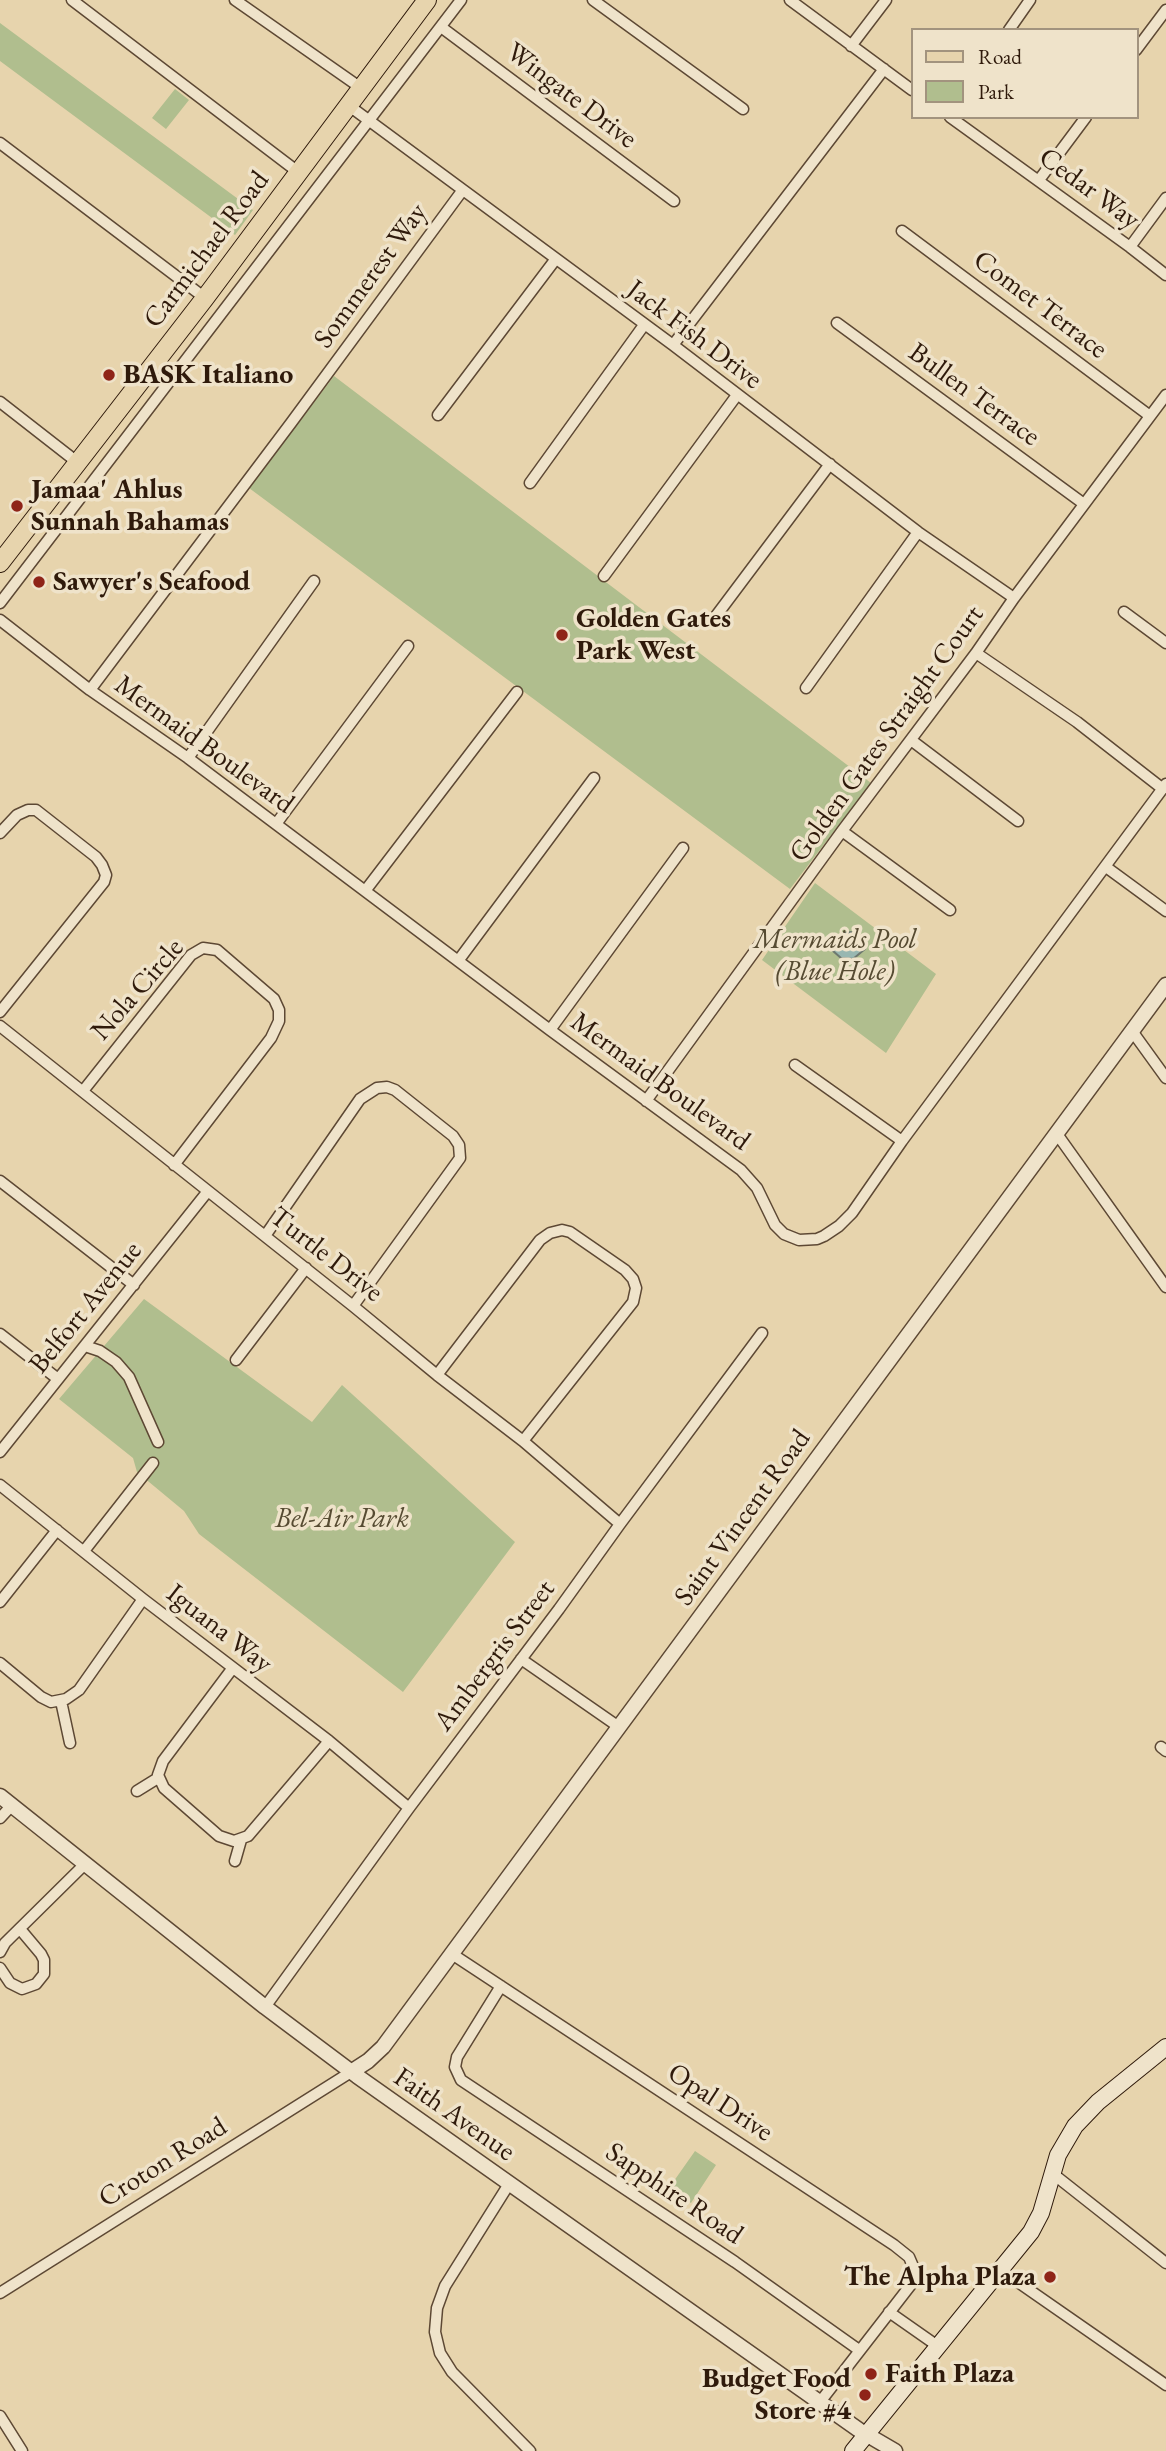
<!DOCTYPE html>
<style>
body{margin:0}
#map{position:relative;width:1166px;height:2451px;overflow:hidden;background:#e7d4ad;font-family:"EB Garamond",serif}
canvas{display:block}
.legend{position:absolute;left:911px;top:28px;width:228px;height:91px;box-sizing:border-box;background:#efe3ca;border:2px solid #a2937e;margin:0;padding:9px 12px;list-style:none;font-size:21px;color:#2f1a0b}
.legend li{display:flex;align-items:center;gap:14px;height:35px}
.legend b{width:35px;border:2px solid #a2937e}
</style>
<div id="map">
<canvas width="1166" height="2451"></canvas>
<ul class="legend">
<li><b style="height:9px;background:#e7d4ad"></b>Road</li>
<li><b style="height:19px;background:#b0be8e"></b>Park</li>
</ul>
</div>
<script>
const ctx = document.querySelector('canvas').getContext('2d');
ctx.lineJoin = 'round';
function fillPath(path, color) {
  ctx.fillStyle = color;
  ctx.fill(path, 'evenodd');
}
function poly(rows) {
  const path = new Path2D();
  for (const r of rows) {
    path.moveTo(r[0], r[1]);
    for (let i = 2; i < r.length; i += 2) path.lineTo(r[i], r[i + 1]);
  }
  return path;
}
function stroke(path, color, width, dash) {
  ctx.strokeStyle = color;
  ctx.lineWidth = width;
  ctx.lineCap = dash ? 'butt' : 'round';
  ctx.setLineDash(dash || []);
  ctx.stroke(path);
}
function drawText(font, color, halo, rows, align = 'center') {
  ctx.font = font + ' "EB Garamond",serif';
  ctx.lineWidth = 7;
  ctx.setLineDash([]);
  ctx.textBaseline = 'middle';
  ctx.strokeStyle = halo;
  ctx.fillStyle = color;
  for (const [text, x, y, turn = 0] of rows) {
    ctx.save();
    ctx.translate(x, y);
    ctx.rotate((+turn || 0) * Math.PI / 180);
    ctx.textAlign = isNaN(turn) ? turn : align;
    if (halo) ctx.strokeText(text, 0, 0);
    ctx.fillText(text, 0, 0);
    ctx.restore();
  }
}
const green = poly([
 [0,23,253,210,235,235,0,61],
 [175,89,189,100,166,129,152,118],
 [334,376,871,783,790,889,249,488],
 [815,883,936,974,886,1053,762,960],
 [144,1299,312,1422,342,1385,515,1542,403,1692,199,1534,184,1511,137,1472,133,1458,59,1399],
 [695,2151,716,2165,691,2203,669,2188]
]);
const water = poly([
 [851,932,866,942,865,949,853,959,841,958,833,951,831,941,841,934,851,932]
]);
const minor = poly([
 [72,0,298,172],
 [235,0,361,88],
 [593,0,743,109],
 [790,0,912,90],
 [441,27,674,201],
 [1009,30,1030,0],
 [851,46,886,0],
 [1136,50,1166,10],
 [348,105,673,345,918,532,1014,598],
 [950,117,1130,247,1166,275],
 [0,143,205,298],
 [1039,180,1086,117],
 [902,231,1150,416],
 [1130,247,1166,198],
 [837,323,1084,504],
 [673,345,884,69],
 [0,402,77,462],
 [438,415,555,260],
 [530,483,644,325],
 [604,576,737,395],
 [0,603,461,0],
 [1124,612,1166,643],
 [0,620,90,690,188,758,550,1030,741,1170,757,1188,775,1225,784,1234,799,1240,817,1239,824,1236,839,1226,852,1213,902,1141,1166,784],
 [713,620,830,464],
 [976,653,1077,722,1163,789],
 [806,688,918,532],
 [90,690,291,423,462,191],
 [911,740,1018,821],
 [188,758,314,581],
 [276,824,408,646],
 [842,831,950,910],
 [0,833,17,815,28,810,36,810,96,857,102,865,106,875,104,882,0,1012],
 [1106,867,1166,911],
 [365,891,517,692],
 [458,961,594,778],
 [0,1026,353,1306,437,1375,523,1441,620,1524],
 [550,1030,683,848],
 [1132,1031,1166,1078],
 [795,1065,902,1141],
 [83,1091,191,955,203,948,217,950,274,999,279,1010,279,1021,271,1038,174,1165],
 [646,1101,842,831,976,653,1014,598,1166,395],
 [1057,1134,1166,1287],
 [0,1181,134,1285],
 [265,1236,360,1099,377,1088,387,1087,395,1090,453,1136,459,1145,460,1158,353,1306],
 [0,1334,58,1379],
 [85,1346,100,1351,116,1362,129,1377,158,1442],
 [236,1360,306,1268],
 [437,1375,540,1240,550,1233,562,1230,570,1232,625,1270,633,1279,636,1288,633,1302,523,1441],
 [0,1452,208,1191],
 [0,1485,143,1599,329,1741,409,1808],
 [84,1551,153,1463],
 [0,1602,57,1530],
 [521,1659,619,1727],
 [0,1663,41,1697,51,1702,66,1699,79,1690,143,1599],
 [232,1669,163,1761,158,1775,164,1788,219,1836,234,1841,248,1836,329,1741],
 [61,1701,70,1743],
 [1161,1747,1166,1751],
 [137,1791,158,1778],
 [0,1818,12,1805],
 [235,1861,241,1840],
 [0,1952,5,1943,86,1863],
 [452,1954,894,2245,909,2257,915,2271,913,2282,820,2402],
 [0,1968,10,1983,22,1989,36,1984,44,1974,44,1960,41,1954,20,1929],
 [501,1986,457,2057,455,2067,461,2080,735,2262,859,2350],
 [265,2007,409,1808,559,1609,620,1524,762,1333],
 [1052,2173,1166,2263],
 [509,2184,445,2286,437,2308,435,2332,440,2353,452,2372,530,2451],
 [1002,2271,1166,2385],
 [0,2293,351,2072],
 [889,2312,939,2347],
 [0,2416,22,2451]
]);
const tertiary = poly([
 [0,1796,265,2007,357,2076,859,2430,895,2451],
 [351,2072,368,2061,383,2047,1166,985]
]);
const secondary = poly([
 [853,2451,1031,2232,1041,2213,1058,2155,1075,2126,1098,2102,1166,2047]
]);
const primary = poly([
 [0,563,205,298,427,0]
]);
const markers = [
 [109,375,7,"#8f2418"],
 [17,506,7,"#8f2418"],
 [39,582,7,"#8f2418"],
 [562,635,7,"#8f2418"],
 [1050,2277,7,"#8f2418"],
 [871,2374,7,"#8f2418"],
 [865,2395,7,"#8f2418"]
];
const streetNames = [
 ["Wingate Drive",571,96,37],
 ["Cedar Way",1089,189,36],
 ["Carmichael Road",207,250,-53],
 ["Sommerest Way",371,276,-54],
 ["Comet Terrace",1040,305,37],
 ["Jack Fish Drive",694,335,37],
 ["Bullen Terrace",974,395,36],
 ["Golden Gates Straight Court",887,734,-54],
 ["Mermaid Boulevard",204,745,36],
 ["Nola Circle",138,990,-49],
 ["Mermaid Boulevard",660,1082,36],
 ["Turtle Drive",326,1255,38],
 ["Belfort Avenue",86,1308,-51],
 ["Saint Vincent Road",743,1518,-54],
 ["Iguana Way",219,1629,38],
 ["Ambergris Street",495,1656,-53],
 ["Opal Drive",720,2103,33],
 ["Faith Avenue",454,2115,35],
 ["Croton Road",163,2163,-32],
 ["Sapphire Road",674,2194,34]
];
const poiNames = [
 ["BASK Italiano",123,375],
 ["Jamaa' Ahlus",31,490],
 ["Sunnah Bahamas",31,522],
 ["Sawyer's Seafood",53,582],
 ["Golden Gates",576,619],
 ["Park West",576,651],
 ["The Alpha Plaza",1036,2277,"right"],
 ["Faith Plaza",885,2374],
 ["Budget Food",851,2379,"right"],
 ["Store #4",851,2411,"right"]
];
const parkNames = [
 ["Mermaids Pool",835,940],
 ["(Blue Hole)",835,972],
 ["Bel-Air Park",342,1519]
];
fillPath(green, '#b0be8e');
fillPath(water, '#98b7b1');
stroke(water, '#6e786f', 2);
stroke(minor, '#5d4834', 13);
stroke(tertiary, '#5d4834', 17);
stroke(secondary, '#2f1a0b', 18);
stroke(primary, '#2f1a0b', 20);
stroke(minor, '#efe3ca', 10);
stroke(tertiary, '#efe3ca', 14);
stroke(secondary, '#efe3ca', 16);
stroke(primary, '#e7d4ad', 18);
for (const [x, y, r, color] of markers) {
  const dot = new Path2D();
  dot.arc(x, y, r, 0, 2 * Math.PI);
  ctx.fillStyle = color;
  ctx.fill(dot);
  stroke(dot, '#efe3ca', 2.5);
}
drawText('28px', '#2f1a0b', '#efe3ca', streetNames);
drawText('bold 28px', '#2f1a0b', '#efe3ca', poiNames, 'left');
drawText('italic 28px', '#564b32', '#efe3ca', parkNames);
</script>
